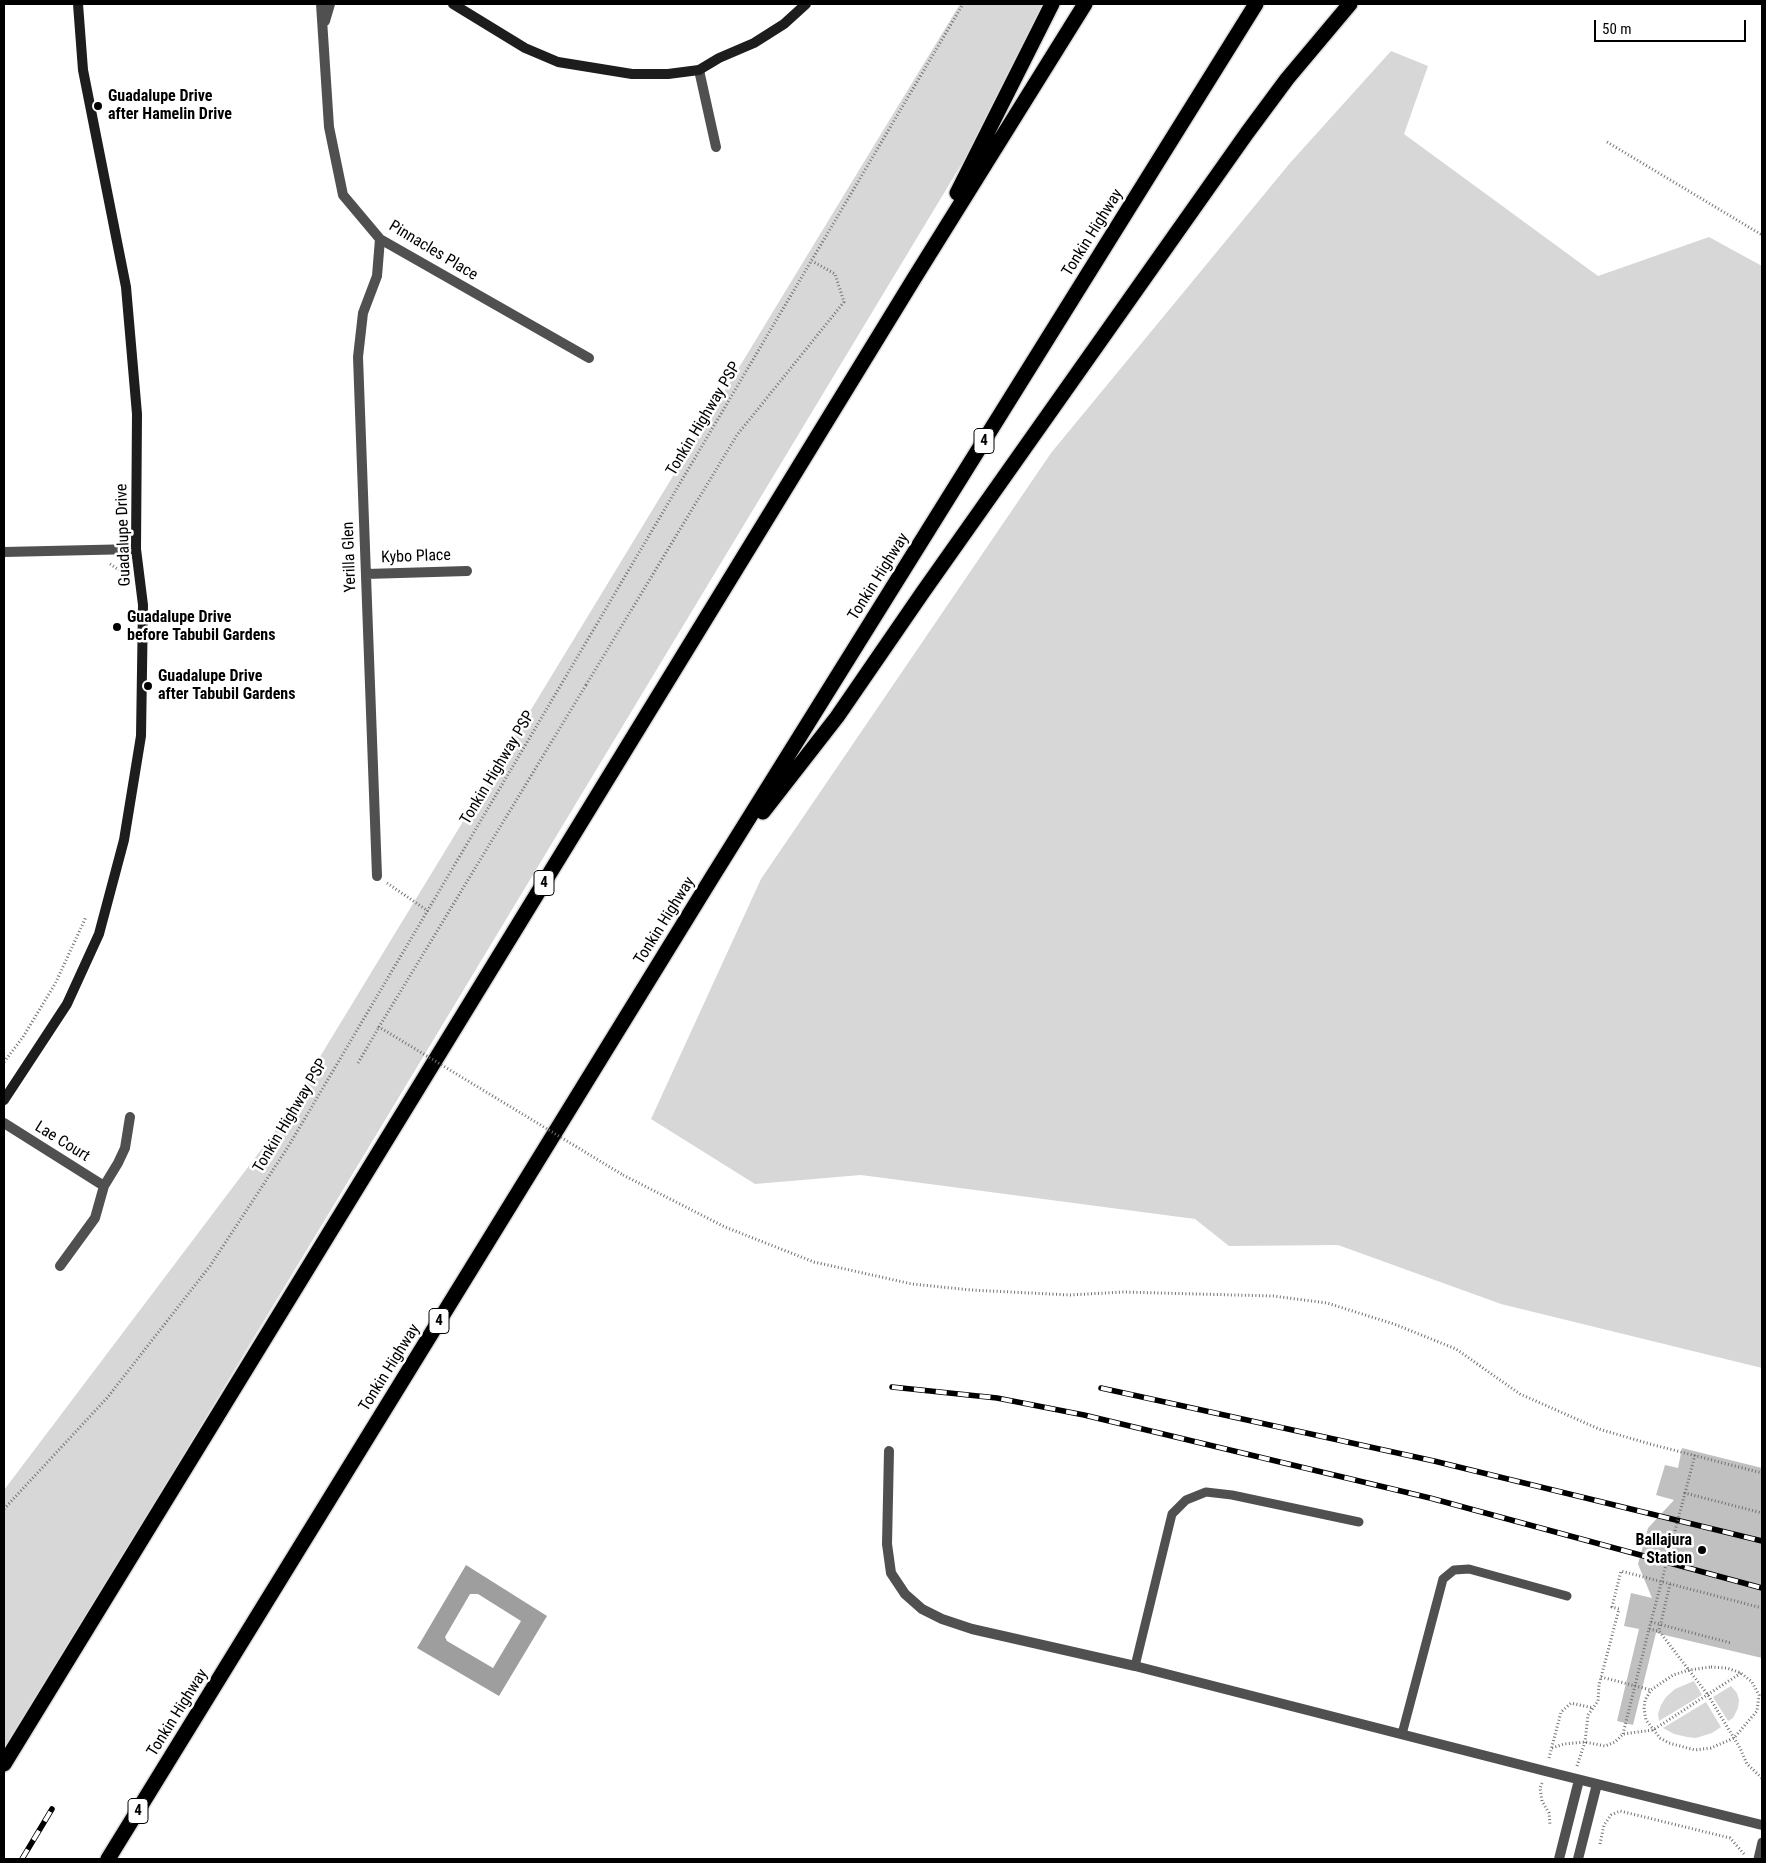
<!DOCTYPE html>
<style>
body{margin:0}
#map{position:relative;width:1766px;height:1863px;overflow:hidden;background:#fff;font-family:"Roboto Condensed",sans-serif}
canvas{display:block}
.frame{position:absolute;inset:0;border:5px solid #000;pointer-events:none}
.scale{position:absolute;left:1594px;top:20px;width:152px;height:22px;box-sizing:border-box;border:2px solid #000;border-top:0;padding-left:6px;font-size:15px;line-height:18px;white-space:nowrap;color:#000;-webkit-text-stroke:4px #fff;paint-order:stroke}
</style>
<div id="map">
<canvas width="1766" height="1863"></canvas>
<div class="frame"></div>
<div class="scale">50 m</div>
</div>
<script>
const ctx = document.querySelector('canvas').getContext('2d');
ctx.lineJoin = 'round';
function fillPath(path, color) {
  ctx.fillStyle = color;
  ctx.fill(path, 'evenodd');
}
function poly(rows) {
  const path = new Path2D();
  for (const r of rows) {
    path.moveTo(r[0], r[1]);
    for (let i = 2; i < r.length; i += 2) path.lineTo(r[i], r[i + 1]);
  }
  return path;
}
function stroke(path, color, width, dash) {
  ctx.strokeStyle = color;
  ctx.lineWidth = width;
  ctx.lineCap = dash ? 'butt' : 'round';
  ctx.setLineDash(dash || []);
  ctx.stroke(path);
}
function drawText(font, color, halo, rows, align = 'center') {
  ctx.font = font + ' "Roboto Condensed",sans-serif';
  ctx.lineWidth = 5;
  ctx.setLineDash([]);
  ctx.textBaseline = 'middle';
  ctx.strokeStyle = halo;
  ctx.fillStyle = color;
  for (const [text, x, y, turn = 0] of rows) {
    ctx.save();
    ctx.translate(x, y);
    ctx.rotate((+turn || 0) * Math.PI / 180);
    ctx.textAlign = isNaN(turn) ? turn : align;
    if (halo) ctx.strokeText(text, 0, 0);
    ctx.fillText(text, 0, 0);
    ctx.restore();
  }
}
const green = poly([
 [960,4,1058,4,4,1752,4,1490,273,1134],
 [1391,51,1428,66,1404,134,1598,276,1709,237,1762,266,1762,1368,1501,1304,1338,1245,1229,1246,1195,1219,861,1175,755,1184,651,1119,761,879,1051,453,1290,163],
 [1694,1681,1702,1695,1659,1721,1658,1714,1661,1705,1666,1697,1675,1689],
 [1731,1686,1737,1693,1739,1700,1738,1708,1733,1718,1728,1721,1713,1697],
 [1706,1702,1721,1727,1712,1733,1696,1738,1687,1737,1674,1734,1663,1728]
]);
const water = poly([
 [466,1565,547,1616,499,1696,417,1648],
 [470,1594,478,1594,521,1621,493,1668,447,1641,445,1637]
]);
const building = poly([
 [1682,1448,1762,1468,1762,1658,1656,1633,1633,1725,1617,1721,1639,1629,1624,1626,1631,1593,1652,1598,1638,1564,1648,1528,1674,1500,1656,1495,1665,1465,1678,1468]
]);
const path = poly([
 [1607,142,1762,235],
 [110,564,119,570,124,582],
 [586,685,737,435,844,302,835,274,812,261],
 [387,883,428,911],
 [4,1062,23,1037,55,984,86,917],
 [358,1063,379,1027],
 [623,1175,725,1227,814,1262,912,1284,971,1290,1070,1295,1123,1292,1273,1296,1327,1303,1394,1324,1456,1349,1520,1394,1599,1429,1650,1444,1762,1473],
 [1695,1455,1685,1493,1762,1513],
 [4,1509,107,1398,210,1266,288,1147,963,4],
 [1670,1584,1659,1631,1708,1695,1740,1748,1747,1764,1762,1778],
 [1651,1622,1731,1643],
 [1711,1667,1727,1668,1741,1673,1752,1682,1759,1695,1757,1711,1734,1738,1711,1748,1695,1750,1669,1743,1660,1738,1646,1720,1644,1709,1645,1700,1651,1690,1673,1675,1689,1670,1711,1667],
 [1601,1677,1651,1690],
 [1623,1734,1649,1629,1659,1631],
 [1552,1748,1564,1744,1585,1742,1605,1746,1615,1742,1623,1734,1653,1730,1741,1673],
 [1549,1758,1561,1712,1571,1703,1593,1708],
 [1577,1766,1585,1742,1588,1715,1598,1701,1599,1685,1619,1609,1612,1607,1621,1571,1762,1608],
 [1542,1783,1540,1788,1542,1801,1549,1813,1550,1825],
 [1600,1844,1604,1825,1611,1815,1620,1811,1730,1838,1744,1854]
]);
const lane = poly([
 [1135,1666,1172,1514,1186,1500,1206,1492,1232,1495,1359,1522],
 [1402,1734,1443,1579,1454,1570,1469,1569,1567,1596],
 [1758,1859,1762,1842]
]);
const street = poly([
 [321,4,329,127,343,195,380,239,589,358],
 [325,21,330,4],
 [699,70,716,147],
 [4,552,136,549],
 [366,574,467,571],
 [377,876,358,357,363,313,377,276,380,239],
 [4,1123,104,1186],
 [60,1266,95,1218,104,1186,118,1163,125,1148,130,1117],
 [889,1451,887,1544,891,1573,905,1594,922,1609,942,1619,972,1629,1135,1666,1545,1771,1762,1825],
 [1559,1859,1579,1780],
 [1578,1859,1597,1784]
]);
const secondary = poly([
 [453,4,525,48,558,62,632,74,668,74,699,70,719,58,754,43,784,24,806,4],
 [4,1100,67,1004,99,934,124,840,141,736,143,605,136,549,137,414,126,287,83,70,78,4]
]);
const highway = poly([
 [957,193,1052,4],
 [763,812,837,717,923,592,1247,133,1287,79,1350,4],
 [4,1764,915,277,1085,4],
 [108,1859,711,879,1256,4]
]);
const rail = poly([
 [892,1387,997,1398,1084,1415,1430,1498,1762,1588],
 [1101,1388,1434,1461,1762,1541],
 [22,1859,52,1809]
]);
const pathBridge = poly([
 [586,685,379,1027,623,1175],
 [1649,1629,1685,1493]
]);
const markers = [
 [98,106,5,"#000"],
 [117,627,5,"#000"],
 [148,686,5,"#000"],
 [1702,1550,5,"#000"]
];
const shields = [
 [984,441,20],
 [544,883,20],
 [439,1321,20],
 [138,1811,20]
];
const shieldNames = [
 ["4",984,441],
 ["4",544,883],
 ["4",439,1321],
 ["4",138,1811]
];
const poiNames = [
 ["Guadalupe Drive",108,97],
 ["after Hamelin Drive",108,115],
 ["Guadalupe Drive",127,618],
 ["before Tabubil Gardens",127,636],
 ["Guadalupe Drive",158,677],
 ["after Tabubil Gardens",158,695],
 ["Ballajura",1692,1541,"right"],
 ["Station",1692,1559,"right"]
];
const streetNames = [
 ["Tonkin Highway",1093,233,-58],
 ["Pinnacles Place",433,251,31],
 ["Tonkin Highway PSP",704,419,-59],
 ["Guadalupe Drive",124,535,-92],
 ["Yerilla Glen",350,557,-92],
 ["Kybo Place",416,557,-2],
 ["Tonkin Highway",879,577,-58],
 ["Tonkin Highway PSP",498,768,-59],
 ["Tonkin Highway",665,921,-58],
 ["Tonkin Highway PSP",291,1116,-59],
 ["Lae Court",62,1142,32],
 ["Tonkin Highway",390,1368,-58],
 ["Tonkin Highway",178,1713,-58]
];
fillPath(green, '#d7d7d7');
fillPath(water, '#9e9e9e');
fillPath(building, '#c0c0c0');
stroke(highway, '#dbdbdb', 18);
stroke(path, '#727272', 3, [1, 2.5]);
stroke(lane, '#505050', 9);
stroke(street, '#505050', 10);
stroke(secondary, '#1d1d1d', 10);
stroke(highway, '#000', 15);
stroke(rail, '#000', 5.5);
stroke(rail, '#fff', 4, [11]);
stroke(pathBridge, '#727272', 3, [1, 2.5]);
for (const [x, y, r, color] of markers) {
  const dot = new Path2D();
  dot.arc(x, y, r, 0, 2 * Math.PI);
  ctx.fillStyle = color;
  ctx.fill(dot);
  stroke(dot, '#fff', 2);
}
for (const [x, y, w] of shields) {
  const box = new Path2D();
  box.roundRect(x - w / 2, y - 12.5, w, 25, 4);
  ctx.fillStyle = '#fff';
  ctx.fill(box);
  stroke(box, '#000', 1);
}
drawText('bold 15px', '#000', null, shieldNames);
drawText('bold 16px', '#000', '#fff', poiNames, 'left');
drawText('16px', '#000', '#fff', streetNames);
</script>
